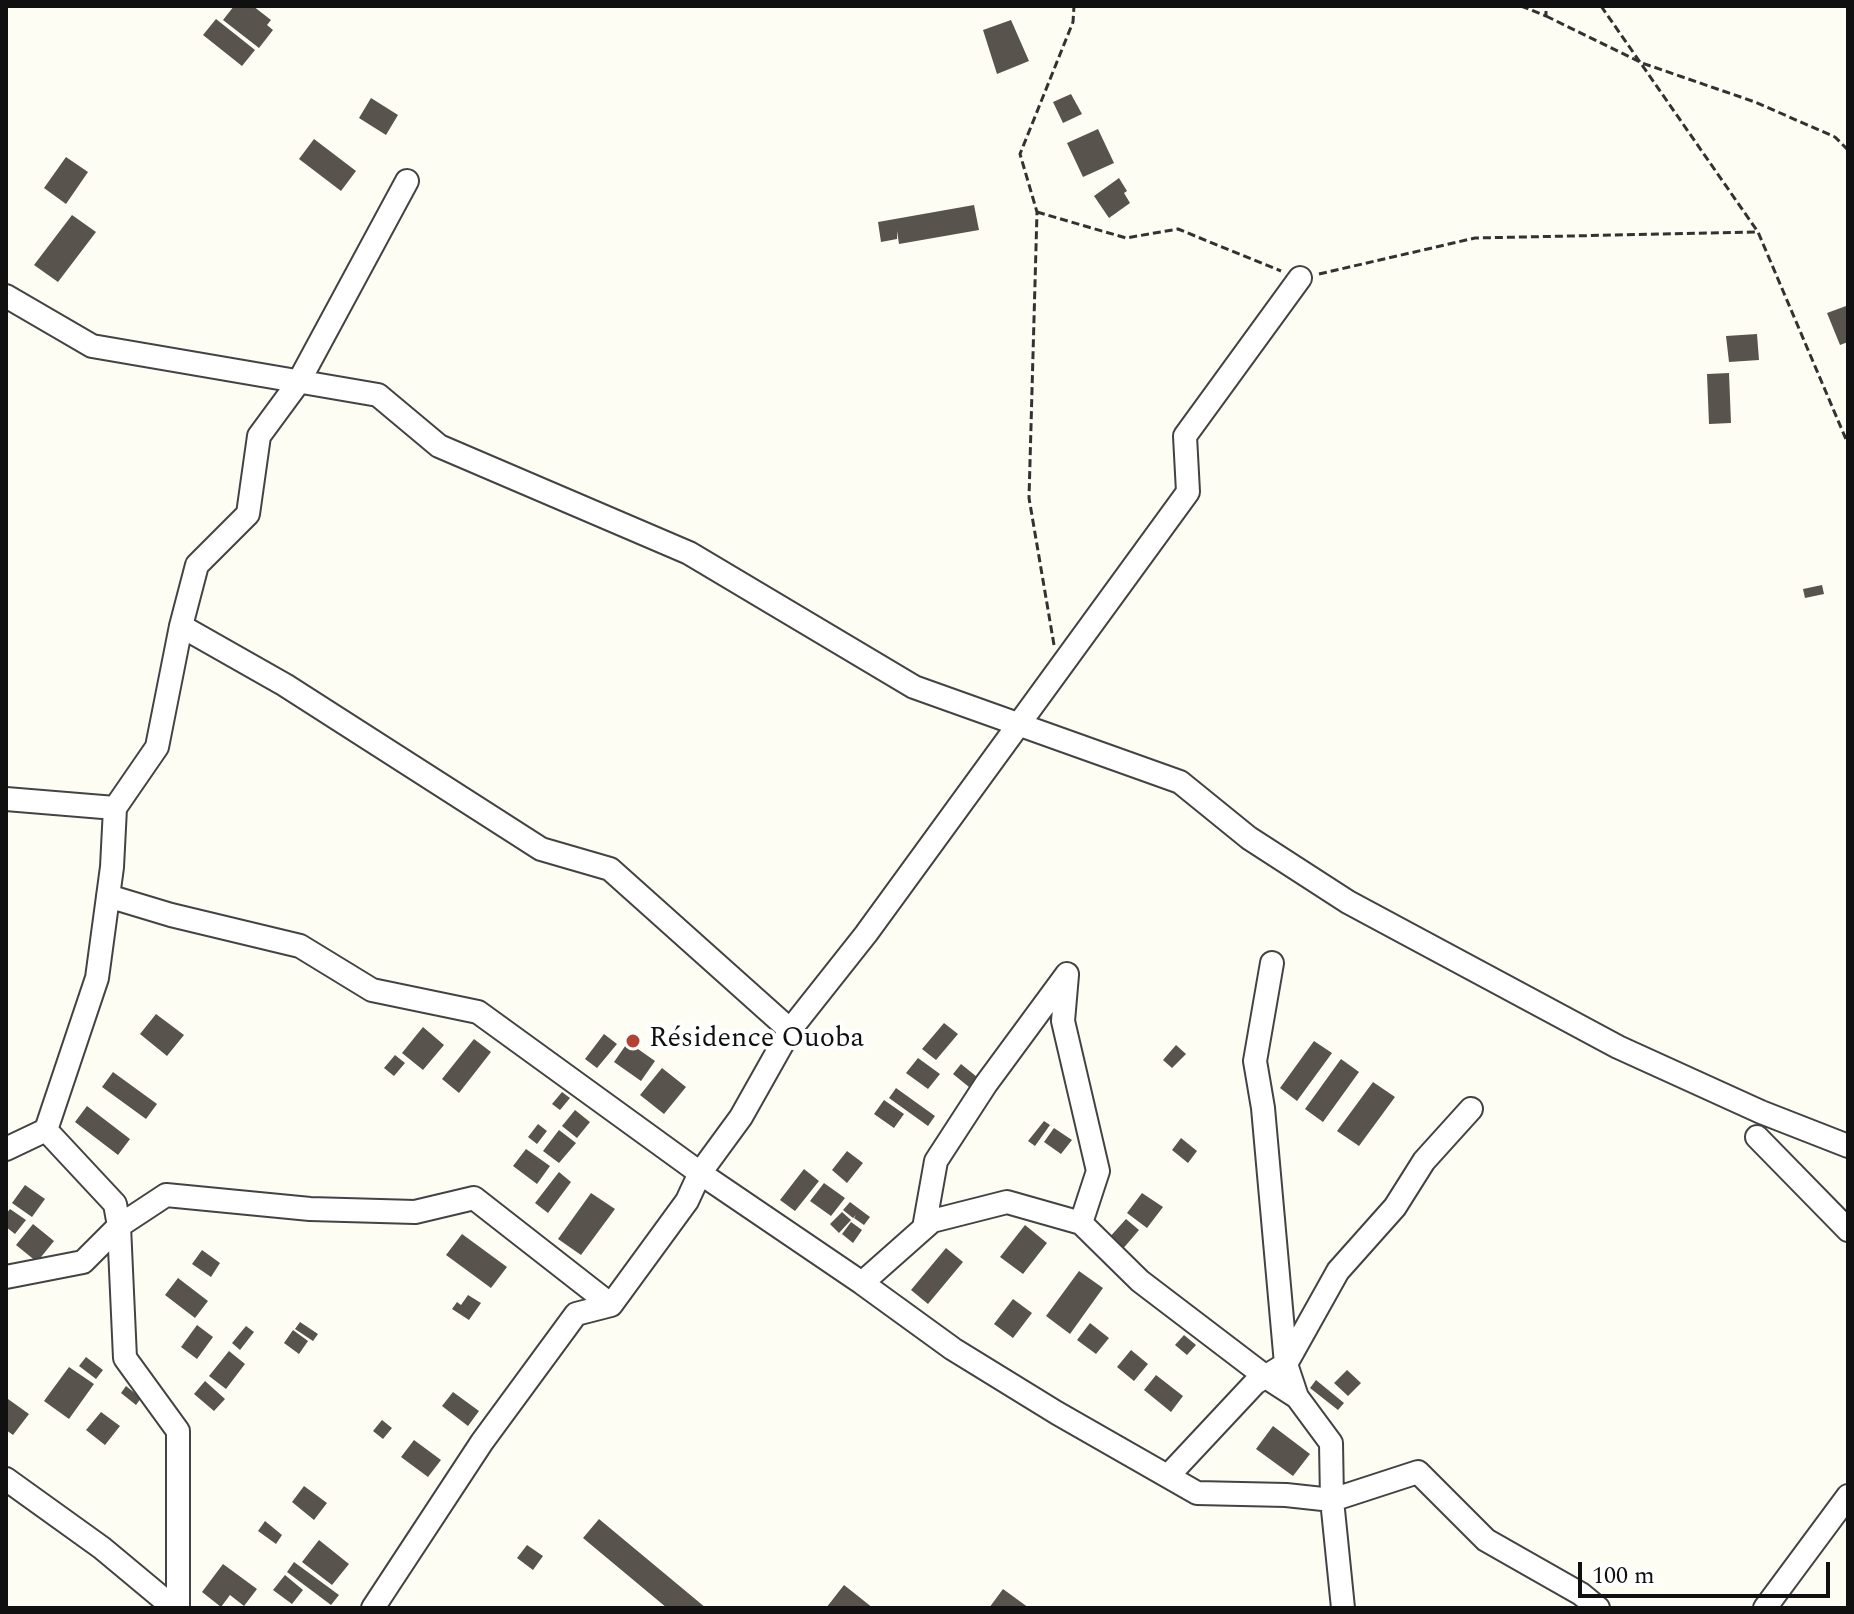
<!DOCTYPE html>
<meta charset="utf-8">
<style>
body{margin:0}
#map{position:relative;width:1854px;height:1614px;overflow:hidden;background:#fefdf4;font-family:Spectral,serif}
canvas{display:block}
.frame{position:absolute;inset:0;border:8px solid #101010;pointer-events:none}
.scale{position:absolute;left:1578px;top:1562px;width:252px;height:36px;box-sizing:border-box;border:4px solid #101010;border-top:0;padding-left:10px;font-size:24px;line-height:28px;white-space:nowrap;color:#101010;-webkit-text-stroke:6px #fff;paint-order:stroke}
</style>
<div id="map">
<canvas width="1854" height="1614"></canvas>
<div class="frame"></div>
<div class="scale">100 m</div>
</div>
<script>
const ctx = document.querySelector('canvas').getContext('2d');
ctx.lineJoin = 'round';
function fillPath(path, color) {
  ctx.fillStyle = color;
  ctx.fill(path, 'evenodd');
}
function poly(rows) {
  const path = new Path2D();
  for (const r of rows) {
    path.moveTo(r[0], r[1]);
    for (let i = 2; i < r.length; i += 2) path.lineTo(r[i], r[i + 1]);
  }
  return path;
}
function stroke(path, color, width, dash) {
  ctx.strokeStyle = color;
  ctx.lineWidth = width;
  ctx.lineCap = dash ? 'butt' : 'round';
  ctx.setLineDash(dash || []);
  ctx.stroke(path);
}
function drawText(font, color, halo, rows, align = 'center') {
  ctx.font = font + ' Spectral,serif';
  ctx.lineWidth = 8;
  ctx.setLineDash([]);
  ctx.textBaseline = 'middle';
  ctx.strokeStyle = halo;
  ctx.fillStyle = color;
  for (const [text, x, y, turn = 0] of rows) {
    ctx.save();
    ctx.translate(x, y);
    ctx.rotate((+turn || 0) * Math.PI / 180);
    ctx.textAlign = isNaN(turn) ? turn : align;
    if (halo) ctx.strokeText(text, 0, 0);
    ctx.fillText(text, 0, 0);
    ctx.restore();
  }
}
const building = poly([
 [234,6,253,6,271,20,267,25,273,30,259,48,223,20],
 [216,19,255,50,242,66,203,35],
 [1011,20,1029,61,997,74,983,30],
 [1071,94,1082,114,1063,123,1053,102],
 [371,98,398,115,386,135,359,118],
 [1098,129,1114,163,1083,177,1067,143],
 [314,139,356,171,341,191,299,159],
 [66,157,88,172,66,204,44,188],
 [1119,178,1127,191,1124,193,1130,203,1109,218,1094,196],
 [974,205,979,230,899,244,897,231,897,239,881,242,878,222],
 [72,215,96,232,58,282,34,265],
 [1846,306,1848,342,1840,345,1827,313],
 [1757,334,1759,360,1729,362,1726,336],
 [1729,373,1731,423,1709,424,1707,374],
 [1822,585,1824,594,1805,598,1803,589],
 [156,1014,184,1035,167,1056,140,1034],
 [944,1023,958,1034,936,1060,922,1049],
 [423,1027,444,1045,423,1070,402,1053],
 [604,1034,617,1044,597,1068,585,1059],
 [474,1039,491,1052,459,1093,442,1079],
 [1314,1041,1332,1053,1297,1101,1280,1088],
 [628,1042,655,1061,641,1081,614,1062],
 [1176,1045,1186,1054,1172,1068,1163,1060],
 [395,1055,405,1063,394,1076,384,1068],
 [918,1058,940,1074,928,1089,906,1073],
 [1341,1059,1359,1072,1323,1122,1305,1109],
 [961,1064,977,1077,969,1087,953,1074],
 [662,1068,686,1087,664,1114,640,1095],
 [113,1072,157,1104,146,1119,102,1087],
 [1373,1082,1395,1097,1359,1146,1337,1131],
 [896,1088,935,1116,928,1126,889,1098],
 [562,1092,570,1098,560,1110,552,1104],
 [884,1100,904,1114,894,1128,874,1114],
 [87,1106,130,1139,118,1155,75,1122],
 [575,1110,590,1122,577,1138,562,1126],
 [1044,1121,1050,1125,1035,1146,1028,1141],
 [538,1124,547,1131,537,1144,528,1137],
 [1054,1128,1072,1140,1061,1154,1044,1142],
 [559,1130,576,1143,559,1163,543,1151],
 [1181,1138,1197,1151,1188,1163,1172,1150],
 [526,1149,550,1166,537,1184,513,1166],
 [847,1151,863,1163,847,1183,832,1170],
 [804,1169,819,1181,795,1211,780,1200],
 [559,1172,571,1182,548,1213,535,1203],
 [824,1183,845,1198,831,1216,810,1201],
 [25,1185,45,1199,32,1217,12,1203],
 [591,1193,615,1209,581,1255,558,1239],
 [1142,1193,1163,1207,1147,1228,1127,1213],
 [850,1202,870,1217,864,1225,854,1218,856,1215,853,1218,843,1210],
 [10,1209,26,1220,15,1234,6,1227,6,1214],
 [842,1212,851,1220,839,1233,830,1224],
 [1126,1219,1139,1230,1121,1251,1108,1239],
 [851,1222,862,1230,853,1243,842,1234],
 [33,1224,54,1241,37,1262,16,1245],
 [1025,1225,1047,1243,1023,1274,1000,1257],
 [462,1234,507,1267,491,1288,446,1255],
 [946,1248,963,1262,928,1304,911,1290],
 [202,1250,220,1263,211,1277,192,1264],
 [1079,1271,1103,1288,1070,1334,1046,1316],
 [178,1278,208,1301,195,1318,165,1295],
 [468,1295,481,1303,469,1320,452,1309,457,1302,461,1305],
 [1013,1299,1032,1313,1013,1338,994,1324],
 [300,1322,318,1334,313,1341,295,1329],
 [1090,1323,1109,1338,1096,1354,1077,1340],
 [197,1325,213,1337,197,1359,181,1347],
 [246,1326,254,1332,240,1350,232,1343],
 [293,1330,308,1341,299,1354,284,1343],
 [1184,1335,1196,1345,1187,1355,1175,1345],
 [1131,1350,1148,1364,1134,1381,1117,1367],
 [229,1351,245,1364,226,1389,209,1376],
 [86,1357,103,1370,96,1379,79,1366],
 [69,1367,94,1384,69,1419,44,1401],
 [1347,1370,1361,1383,1348,1396,1334,1383],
 [1156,1375,1183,1396,1171,1412,1144,1390],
 [1316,1380,1344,1403,1338,1410,1310,1388],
 [205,1381,225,1399,214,1411,194,1394],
 [126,1386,141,1398,136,1405,121,1393],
 [453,1392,479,1411,468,1426,442,1406],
 [8,1399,29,1414,13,1435,6,1430],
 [101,1412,120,1426,105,1445,86,1430],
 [382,1420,392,1428,383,1439,373,1431],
 [1273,1426,1310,1454,1293,1476,1256,1449],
 [414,1440,441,1460,428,1477,401,1457],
 [304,1486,327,1503,314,1520,292,1502],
 [599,1519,706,1608,667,1608,583,1538],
 [265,1521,282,1535,276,1544,258,1531],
 [319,1540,349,1564,332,1585,302,1562],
 [527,1545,543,1556,533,1570,517,1558],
 [294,1562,339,1595,331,1605,287,1572],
 [223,1564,257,1589,244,1606,230,1595,221,1607,202,1592],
 [285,1575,303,1590,292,1604,273,1590],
 [844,1585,873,1608,826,1608],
 [1003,1589,1029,1608,989,1608]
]);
const path = poly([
 [1521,6,1546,16,1546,6],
 [1601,6,1758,232],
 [1546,16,1642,63,1755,102,1835,137,1848,150],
 [1037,212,1126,238,1178,229,1281,271],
 [1319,274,1475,238,1758,232,1848,444],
 [1054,645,1029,498,1037,212,1020,154,1073,22,1074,6]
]);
const minor = poly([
 [6,296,92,346,378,395,439,446,689,553,914,687,1180,782,1249,838,1348,902,1618,1047,1761,1112,1848,1146],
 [181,626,285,685,541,849,610,869,790,1030],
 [6,799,115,808],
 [108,896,171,915,300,946,372,990,478,1012,700,1173,862,1283,953,1349,1057,1413,1197,1493,1286,1495,1332,1500,1418,1472,1486,1540,1581,1594,1598,1608],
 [1272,963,1255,1061,1263,1108,1286,1364,1297,1397,1331,1443,1332,1500,1343,1608],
 [1067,975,1063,1021,1098,1171,1081,1223],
 [1757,1137,1848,1230],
 [6,1149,46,1130],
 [924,1228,936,1161,986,1084,1067,974],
 [6,1277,83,1262,119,1226,166,1195,310,1209,415,1212,474,1198,611,1305],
 [862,1283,932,1221,1007,1202,1081,1223,1140,1281,1266,1377,1297,1397],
 [1168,1476,1255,1383,1286,1364,1338,1271,1395,1207,1424,1161,1471,1109],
 [6,1479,102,1548,174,1608],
 [178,1608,178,1431,125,1358,119,1226,115,1204,46,1130,97,978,112,867,115,808,157,747,181,626,197,565,248,514,259,436,298,383,407,181],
 [373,1608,482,1442,576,1314,611,1305,687,1201,700,1173,741,1117,790,1030,866,934,1188,492,1185,436,1300,278],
 [1765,1608,1848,1496]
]);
const markers = [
 [633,1041,8,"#b34235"]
];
const poiNames = [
 ["Résidence Ouoba",649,1041]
];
fillPath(building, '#58534d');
stroke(minor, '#434343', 26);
stroke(path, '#323232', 3, [8, 4]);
stroke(minor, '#fff', 22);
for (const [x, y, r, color] of markers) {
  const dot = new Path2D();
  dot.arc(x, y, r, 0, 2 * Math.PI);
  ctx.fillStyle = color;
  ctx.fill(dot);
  stroke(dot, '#fff', 3);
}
drawText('28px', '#101010', '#fff', poiNames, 'left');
</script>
